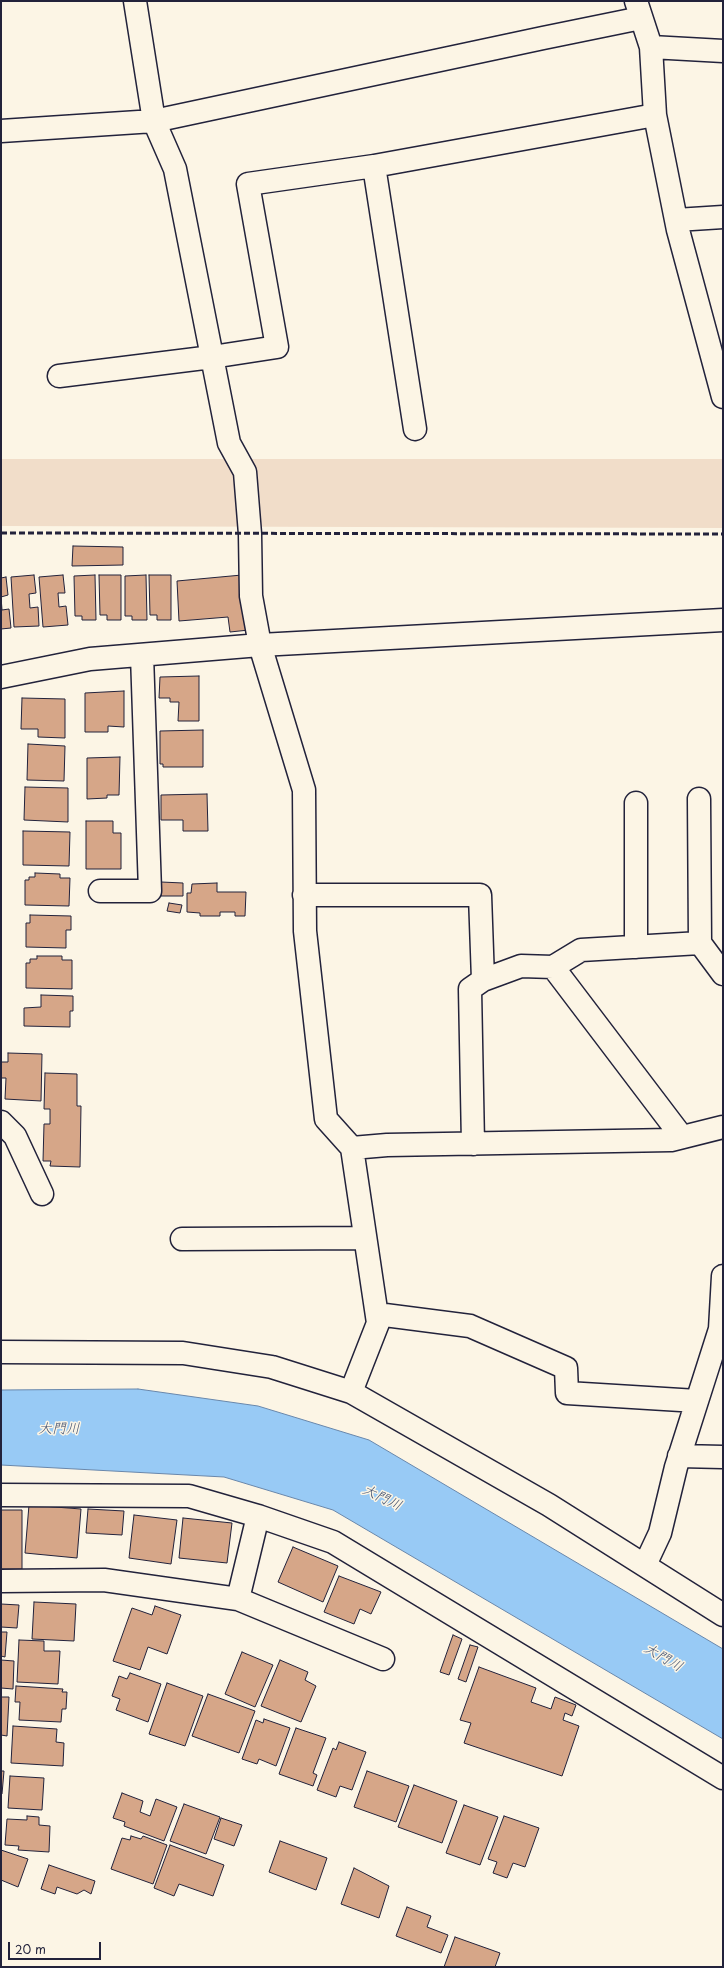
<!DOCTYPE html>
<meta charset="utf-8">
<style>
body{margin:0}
#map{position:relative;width:724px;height:1968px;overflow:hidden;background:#fcf5e5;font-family:"Playpen Sans",sans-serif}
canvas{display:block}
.frame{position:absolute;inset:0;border:2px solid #22223b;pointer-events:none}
.scale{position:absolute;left:8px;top:1942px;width:93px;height:18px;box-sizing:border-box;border:2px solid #22223b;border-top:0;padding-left:5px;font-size:12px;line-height:14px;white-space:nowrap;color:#22223b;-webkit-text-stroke:3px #fcf5e5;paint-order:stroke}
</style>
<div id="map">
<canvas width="724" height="1968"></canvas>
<div class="frame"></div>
<div class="scale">20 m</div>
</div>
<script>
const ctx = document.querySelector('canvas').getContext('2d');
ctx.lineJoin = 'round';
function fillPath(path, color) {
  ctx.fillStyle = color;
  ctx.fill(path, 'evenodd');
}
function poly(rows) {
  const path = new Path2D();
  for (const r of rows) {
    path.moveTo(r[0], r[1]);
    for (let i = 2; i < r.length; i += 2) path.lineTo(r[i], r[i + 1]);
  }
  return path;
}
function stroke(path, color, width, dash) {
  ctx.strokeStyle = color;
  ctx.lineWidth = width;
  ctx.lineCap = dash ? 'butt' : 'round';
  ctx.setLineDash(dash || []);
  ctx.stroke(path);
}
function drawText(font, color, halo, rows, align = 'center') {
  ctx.font = font + ' "Playpen Sans","Klee One",sans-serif';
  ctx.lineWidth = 3;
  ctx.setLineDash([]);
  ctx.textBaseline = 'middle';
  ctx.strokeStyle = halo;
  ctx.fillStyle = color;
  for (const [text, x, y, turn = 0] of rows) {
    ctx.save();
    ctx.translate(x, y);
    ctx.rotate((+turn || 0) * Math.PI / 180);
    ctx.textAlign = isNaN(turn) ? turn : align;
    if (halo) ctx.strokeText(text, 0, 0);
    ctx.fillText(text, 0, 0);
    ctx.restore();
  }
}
const built = poly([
 [1,459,723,459,723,528,1,526]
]);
const water = poly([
 [138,1389,258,1406,369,1440,723,1649,723,1739,333,1510,224,1477,1,1465,1,1390,138,1389]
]);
const building = poly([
 [73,546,123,547,123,565,72,566,73,546],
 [34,575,36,593,29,594,30,608,38,607,39,626,14,627,11,577,34,575],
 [63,575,65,593,58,593,59,607,66,606,68,625,43,627,39,577,63,575],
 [95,575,96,620,82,620,82,616,75,616,74,576,95,575],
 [99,575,121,575,121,620,107,620,107,615,100,615,99,575],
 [146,575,147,620,132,620,132,616,125,616,125,576,146,575],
 [149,575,171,575,171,620,157,620,157,615,150,615,149,575],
 [242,575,249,630,230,632,228,617,179,621,177,581,242,575],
 [6,577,8,595,1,597,2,610,9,609,11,628,1,629,1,578,6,577],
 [199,676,199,721,178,721,179,702,170,702,170,698,159,698,160,677,199,676],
 [124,691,124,727,108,726,108,732,85,732,85,693,124,691],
 [22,698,65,699,65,738,38,737,38,729,21,729,22,698],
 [203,730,203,767,163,767,163,764,160,764,160,731,203,730],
 [28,744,65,746,64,781,27,780,28,744],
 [120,757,119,795,107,795,107,798,87,799,87,758,120,757],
 [25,787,68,788,68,822,24,820,25,787],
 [207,794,208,831,183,831,183,820,161,820,161,795,207,794],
 [86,821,113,821,113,833,121,833,121,869,86,869,86,821],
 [23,831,70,832,69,866,23,865,23,831],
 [35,873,60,874,60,878,70,878,69,906,25,905,25,880,29,880,29,877,35,877,35,873],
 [161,882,183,883,183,896,161,896,161,882],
 [217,883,217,892,246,892,245,916,235,916,235,912,220,912,220,916,200,916,200,913,187,912,187,893,191,893,192,884,217,883],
 [169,903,182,905,180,913,167,911,169,903],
 [30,915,71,916,71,930,66,930,66,948,26,947,26,923,30,923,30,915],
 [37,956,62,956,62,960,72,960,72,989,26,988,26,963,30,963,30,959,37,959,37,956],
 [41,995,73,996,73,1011,70,1011,70,1027,24,1026,24,1008,41,1007,41,995],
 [8,1053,42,1054,41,1101,5,1099,6,1078,1,1078,1,1062,8,1062,8,1053],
 [45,1073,77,1074,77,1106,81,1106,80,1167,50,1166,51,1161,43,1161,44,1124,50,1124,50,1109,44,1109,45,1073],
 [29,1505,81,1509,77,1558,25,1553,29,1505],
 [88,1509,124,1511,122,1535,86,1533,88,1509],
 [1,1510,22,1510,22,1569,1,1569,1,1510],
 [134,1515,177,1520,171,1564,129,1558,134,1515],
 [183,1518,232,1523,227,1563,179,1558,183,1518],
 [293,1547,338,1566,323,1602,278,1582,293,1547],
 [339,1576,381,1592,371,1614,360,1609,354,1624,324,1612,339,1576],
 [34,1602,76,1604,74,1641,32,1639,34,1602],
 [1,1604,19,1605,17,1628,1,1627,1,1604],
 [155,1606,181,1615,167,1654,148,1647,140,1670,113,1661,132,1608,152,1615,155,1606],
 [1,1632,7,1632,5,1657,1,1656,1,1632],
 [453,1635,462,1639,449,1675,440,1672,453,1635],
 [19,1640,44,1641,44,1651,60,1651,58,1684,17,1682,19,1640],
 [470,1645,478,1647,466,1682,458,1679,470,1645],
 [242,1652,273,1665,255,1707,225,1694,242,1652],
 [1,1660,14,1661,13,1689,1,1688,1,1660],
 [280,1660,308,1672,305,1680,316,1686,301,1722,261,1706,280,1660],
 [479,1667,536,1688,531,1702,551,1709,555,1697,576,1705,572,1716,565,1713,563,1720,579,1726,562,1776,464,1743,471,1723,460,1720,479,1667],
 [130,1673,161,1684,148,1722,116,1710,120,1699,112,1696,119,1676,127,1679,130,1673],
 [167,1683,203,1696,185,1746,149,1734,167,1683],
 [16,1686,63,1689,62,1692,67,1692,66,1709,62,1709,61,1722,19,1720,20,1702,15,1702,16,1686],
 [208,1694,255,1711,239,1753,192,1736,208,1694],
 [1,1697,9,1697,7,1736,1,1735,1,1697],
 [264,1719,290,1728,276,1766,259,1759,257,1764,242,1759,256,1720,263,1723,264,1719],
 [13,1726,57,1729,56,1742,64,1743,63,1766,11,1763,13,1726],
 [296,1728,326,1738,313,1773,317,1775,313,1786,279,1774,296,1728],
 [339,1742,366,1752,352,1790,340,1786,336,1797,317,1790,333,1748,336,1750,339,1742],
 [1,1771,4,1771,2,1794,1,1794,1,1771],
 [367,1771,409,1786,396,1822,354,1807,367,1771],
 [10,1776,44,1778,42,1810,8,1808,10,1776],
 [414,1785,457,1801,442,1843,398,1827,414,1785],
 [122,1793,143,1801,140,1812,150,1816,156,1799,177,1807,164,1841,124,1826,125,1822,113,1818,122,1793],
 [184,1804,220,1817,206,1854,170,1841,184,1804],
 [464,1805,498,1817,480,1865,446,1853,464,1805],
 [27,1816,39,1817,39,1825,50,1826,49,1852,18,1850,19,1846,5,1845,7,1819,27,1820,27,1816],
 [504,1816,539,1828,525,1867,513,1863,507,1878,493,1873,497,1862,488,1859,504,1816],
 [221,1818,242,1825,234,1846,214,1839,221,1818],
 [131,1836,141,1839,143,1836,167,1845,153,1884,111,1869,122,1838,130,1840,131,1836],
 [280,1841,327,1858,316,1890,269,1872,280,1841],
 [170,1845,224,1865,213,1896,179,1884,174,1896,154,1888,170,1845],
 [1,1850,28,1859,18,1887,1,1880,1,1850],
 [49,1865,95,1881,91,1894,84,1890,77,1894,57,1887,55,1894,41,1889,49,1865],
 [354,1868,389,1886,379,1918,341,1904,354,1868],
 [407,1907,431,1916,427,1927,448,1935,441,1953,396,1936,407,1907],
 [455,1937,500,1953,495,1967,444,1967,455,1937]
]);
const street = poly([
 [135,1,154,121,175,169,229,443,245,472,250,534,251,596,260,645,304,790,305,931,326,1119,352,1148,378,1323,351,1392],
 [636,1,651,47,655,115,678,230,723,397],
 [651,47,723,51],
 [1,131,154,121,543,38,641,18],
 [676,220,723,217],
 [59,376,212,357,277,347,248,184,374,166],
 [415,429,374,166,655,115],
 [1,677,90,659,260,645,723,620],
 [699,799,700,943],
 [636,803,636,947],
 [100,891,150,891,142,655],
 [304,895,480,895,483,980],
 [553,967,581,950,700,943,723,974],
 [1,1122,15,1136,42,1194],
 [473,1144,470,989,483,980,521,966,553,967,682,1137],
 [352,1148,387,1145,671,1140,723,1127],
 [182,1239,365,1238],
 [377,1314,470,1326,566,1368,567,1393,697,1401],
 [1,1352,183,1353,272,1367,351,1392,549,1505,723,1615],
 [679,1456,723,1457],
 [1,1495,189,1496,258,1516,333,1542,723,1778],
 [258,1516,238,1599,383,1659],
 [645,1565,660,1533,676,1467,720,1329,723,1276],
 [1,1581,104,1580,238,1599]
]);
const rail = poly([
 [1,533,723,534]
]);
const waterNames = [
 ["大門川",59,1429],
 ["大門川",382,1498,26],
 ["大門川",663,1658,30]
];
fillPath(built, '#f1ddc9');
fillPath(water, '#98caf5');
stroke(water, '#6987ab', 1);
fillPath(building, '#d6a688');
stroke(building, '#22223b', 1);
stroke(street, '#22223b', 25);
stroke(street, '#fcf5e5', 22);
stroke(rail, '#22223b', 3, [6, 3]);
drawText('italic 14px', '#455473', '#fcf5e5', waterNames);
</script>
